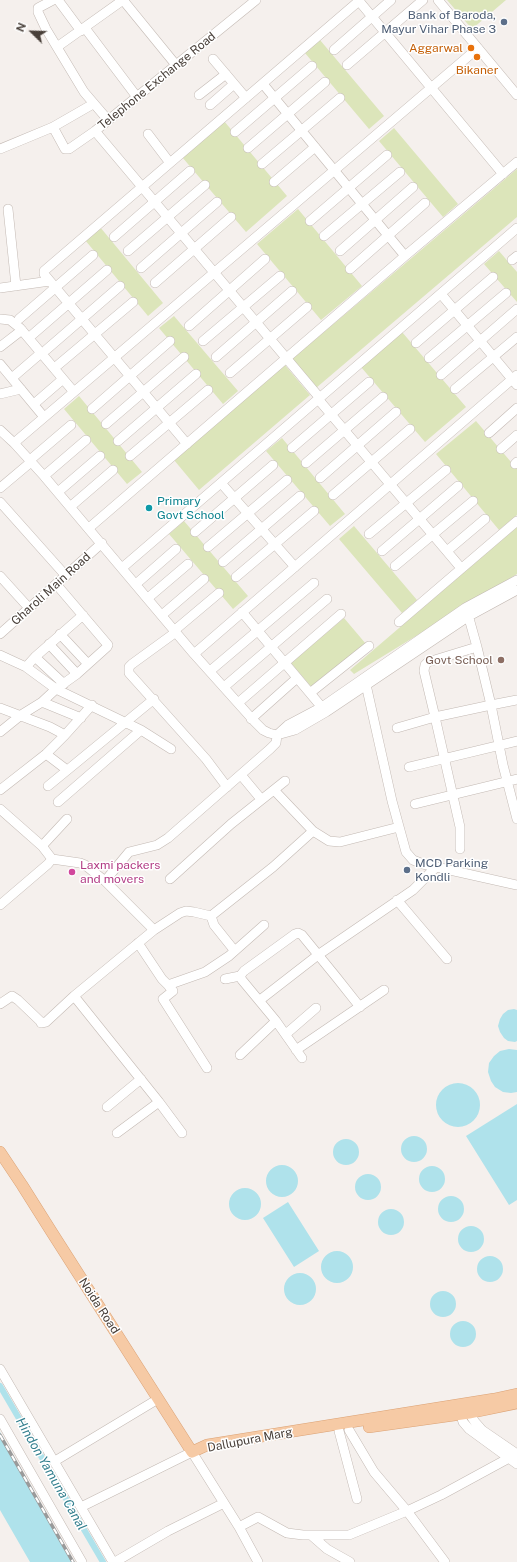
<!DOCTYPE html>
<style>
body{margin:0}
#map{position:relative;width:517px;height:1562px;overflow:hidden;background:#f5f0ed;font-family:"Public Sans",sans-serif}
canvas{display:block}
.north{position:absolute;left:12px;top:12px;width:40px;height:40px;-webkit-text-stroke:3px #fff;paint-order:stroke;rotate:293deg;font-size:11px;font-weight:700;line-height:16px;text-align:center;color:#49403a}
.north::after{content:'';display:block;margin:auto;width:14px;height:18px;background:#49403a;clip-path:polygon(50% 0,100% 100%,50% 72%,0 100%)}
</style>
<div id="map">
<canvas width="517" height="1562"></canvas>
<div class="north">N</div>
</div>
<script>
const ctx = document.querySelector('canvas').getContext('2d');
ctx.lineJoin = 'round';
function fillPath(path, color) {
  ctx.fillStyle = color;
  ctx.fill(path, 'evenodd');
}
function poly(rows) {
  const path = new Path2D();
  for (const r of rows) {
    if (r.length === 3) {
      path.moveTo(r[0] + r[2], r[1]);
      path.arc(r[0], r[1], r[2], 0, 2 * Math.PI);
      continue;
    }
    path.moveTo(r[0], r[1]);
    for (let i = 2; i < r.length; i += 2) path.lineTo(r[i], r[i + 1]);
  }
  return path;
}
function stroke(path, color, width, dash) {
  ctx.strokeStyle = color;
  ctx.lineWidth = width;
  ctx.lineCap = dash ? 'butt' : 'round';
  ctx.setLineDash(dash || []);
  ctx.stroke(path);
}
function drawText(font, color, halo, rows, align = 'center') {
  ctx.font = font + ' "Public Sans",sans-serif';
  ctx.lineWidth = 3;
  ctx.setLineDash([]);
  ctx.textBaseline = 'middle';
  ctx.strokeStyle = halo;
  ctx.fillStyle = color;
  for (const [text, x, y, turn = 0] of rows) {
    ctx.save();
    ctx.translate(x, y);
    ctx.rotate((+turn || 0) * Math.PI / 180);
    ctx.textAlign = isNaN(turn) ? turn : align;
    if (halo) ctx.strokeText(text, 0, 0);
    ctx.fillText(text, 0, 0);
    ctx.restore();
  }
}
const green = poly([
 [447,0,506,0,472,29],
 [320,40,384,116,369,129,305,53],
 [224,121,287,196,246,232,182,157],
 [394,128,458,204,443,217,379,141],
 [517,169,517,217,316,388,292,359],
 [298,209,362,286,321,320,257,244],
 [100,227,163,303,148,316,85,240],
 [499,251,517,272,517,302,484,264],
 [174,316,238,391,223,404,159,328],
 [402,332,466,407,425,442,361,367],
 [285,365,310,395,199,490,174,460],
 [79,396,142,472,127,484,64,409],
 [476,421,517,469,517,515,499,530,436,454],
 [282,438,345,514,330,526,266,451],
 [184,521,248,596,233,609,169,534],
 [354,526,417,600,402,613,339,539],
 [517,527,517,574,354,674,350,670],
 [344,618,366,644,313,689,291,663]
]);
const water = poly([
 [514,1009,517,1010,517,1041,515,1042,508,1041,504,1038,500,1032,498,1026,500,1019,503,1014,508,1010],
 [509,1049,517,1050,517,1092,511,1093,503,1092,495,1087,491,1081,488,1072,489,1063,494,1056,500,1051],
 [458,1105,22],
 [517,1104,517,1200,509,1205,466,1136],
 [414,1149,13],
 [346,1152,13],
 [282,1181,16],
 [432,1179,13],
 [368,1187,13],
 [245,1204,16],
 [451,1209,13],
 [288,1202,319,1251,294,1267,263,1218],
 [391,1222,13],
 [471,1239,13],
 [337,1267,16],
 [490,1269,13],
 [300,1289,16],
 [443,1304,13],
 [463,1334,13],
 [0,1432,74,1562,30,1562,0,1510]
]);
const canal = poly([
 [0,1386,103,1562]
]);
const minor = poly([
 [53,0,38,8,38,12,46,29,84,92,108,120],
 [58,0,81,31],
 [123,0,176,65],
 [438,0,517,95],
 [359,1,503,174],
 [85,28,137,97],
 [57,47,123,0],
 [334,50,391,0],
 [213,59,246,98],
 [347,65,423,0],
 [263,84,405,256],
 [199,95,226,74],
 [210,105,234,84],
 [53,127,65,149,69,149,95,131,256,0],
 [95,131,319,397],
 [235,132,312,66],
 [148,134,170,163],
 [248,148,325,82],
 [0,149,53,127,93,104],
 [262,164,340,98],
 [274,182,315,147],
 [8,209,16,286],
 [310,221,387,155],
 [324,236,400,172],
 [114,237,190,171],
 [128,251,205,185],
 [340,251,413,187],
 [512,260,517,256],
 [141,268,217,202],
 [350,269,425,203],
 [155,283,231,217],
 [0,288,50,281],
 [441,294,517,385],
 [0,319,10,320,20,328,74,392],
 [19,319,93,255],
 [189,326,265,259],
 [32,335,107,270],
 [203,341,280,276],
 [416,343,493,277],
 [0,347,22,330],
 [46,350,120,286],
 [216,357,292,291],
 [429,358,506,293],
 [0,364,44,417],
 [58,365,133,302],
 [230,373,307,307],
 [441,375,517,309],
 [12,378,41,353],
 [455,389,517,337],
 [0,394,21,389],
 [318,399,461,568],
 [34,404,63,379],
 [92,409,170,341],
 [106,424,184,357],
 [0,430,14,443,44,476,194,654,254,721,263,730,269,733,277,735,295,730,326,712,469,616,517,590],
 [489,433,517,408],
 [118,441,196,374],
 [14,443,478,48],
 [187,444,44,274,44,271,360,0],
 [292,448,369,382],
 [501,449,517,435],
 [130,456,208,390],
 [30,460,71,425],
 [306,463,383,397],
 [515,464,517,462],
 [44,476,86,440],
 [320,478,396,412],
 [221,483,295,567],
 [0,488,31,462],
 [58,492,100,456],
 [333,495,410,429],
 [0,502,66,576],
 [70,507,113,470],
 [89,528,405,256,517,162],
 [195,532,273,465],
 [369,534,446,470],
 [208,547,287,480],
 [382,551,458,486],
 [447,551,485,519],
 [223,562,300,496],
 [395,566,473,501],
 [122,568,517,228],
 [0,576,29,608],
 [236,577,314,511],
 [136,584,176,549],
 [148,598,188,564],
 [467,611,477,647,491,705,517,700],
 [242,612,325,711],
 [162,615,204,579],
 [399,622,517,521],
 [175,630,219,593],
 [176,632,132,664,129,667,129,673,206,759,227,787],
 [0,634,102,543],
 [60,634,88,664],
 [49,644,77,674],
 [477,647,428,662,425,665,424,671,435,717,491,705,503,765,517,819],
 [194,654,517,375],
 [0,655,26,667,56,689,141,730,171,749],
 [35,657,64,684],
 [26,667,35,657,83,615],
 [210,671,314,583],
 [365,680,392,801,406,852,413,860,423,864,517,885],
 [224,687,327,599],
 [310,693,369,646],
 [42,702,81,718],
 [238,703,341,614],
 [0,708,50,727,65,735],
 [251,719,297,678],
 [397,728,435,717,460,827,460,849],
 [0,732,21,715,42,702,56,689,77,674,107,647,108,645,56,584],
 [46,754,67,770],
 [409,767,517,741],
 [241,775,261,799],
 [48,786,154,699],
 [0,790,46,754,65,735,92,705],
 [274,790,313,831,329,841,340,842,399,827],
 [58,802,141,730],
 [415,804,517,779],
 [0,809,42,846,52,859,48,864,0,905],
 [42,846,67,819],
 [52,859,80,863,85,865,105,881,154,930,180,913,186,911,194,912,211,916],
 [170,879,231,824,285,781],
 [105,881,129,852,157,845,168,838,270,749,276,743,277,735,288,725,322,707,465,608,517,580],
 [397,900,447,959],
 [138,943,162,979,168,985,205,972,229,956,264,925],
 [234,950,214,925,211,916,273,867,313,831],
 [225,979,240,976],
 [168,985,173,991,163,999,207,1068],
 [74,996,159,1102,182,1133],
 [260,1000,318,955,413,890,436,867],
 [0,1004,12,996,18,1000,40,1021,41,1023,46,1022,74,996,154,930],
 [286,1034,316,1008],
 [296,1050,384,990],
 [240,1055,276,1021],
 [302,1058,276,1021,242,980,240,976,244,971,295,934,298,933,302,935,337,978,360,1007],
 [107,1107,141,1079],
 [117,1133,159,1102],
 [0,1369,113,1562],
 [468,1407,469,1413,475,1422,482,1430,517,1454],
 [459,1409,463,1422,469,1429,517,1464],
 [0,1419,82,1562],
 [349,1430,374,1472,407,1511,445,1562],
 [339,1431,357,1499],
 [55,1461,158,1399],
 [81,1507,192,1452,239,1527,258,1562],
 [239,1527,258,1517,287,1533,303,1535,349,1535,407,1511,441,1495,509,1458],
 [311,1535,327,1549,350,1562],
 [115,1562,168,1531,224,1503]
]);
const major = poly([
 [0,1152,22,1185,51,1231,192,1452,207,1445,494,1399,517,1394],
 [369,1427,469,1413,517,1403]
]);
const rail = poly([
 [0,1435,73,1562]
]);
const markers = [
 [504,22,4,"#5c6f8a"],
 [471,48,4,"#e8710a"],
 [477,57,4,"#e8710a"],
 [149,508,4,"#0f9aa8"],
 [501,660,4,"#8d6e63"],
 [407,870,4,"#5c6f8a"],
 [72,872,4,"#d1479c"]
];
const serviceNames = [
 ["Bank of Baroda,",496,15],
 ["Mayur Vihar Phase 3",496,29],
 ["MCD Parking",415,863,"left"],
 ["Kondli",415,877,"left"]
];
const foodNames = [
 ["Aggarwal",463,48],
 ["Bikaner",477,70,"center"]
];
const streetNames = [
 ["Telephone Exchange Road",157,81,-39],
 ["Gharoli Main Road",51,589,-42],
 ["Noida Road",99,1306,57],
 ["Dallupura Marg",250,1440,-11]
];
const cultureNames = [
 ["Primary",157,501],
 ["Govt School",157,515]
];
const educationNames = [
 ["Govt School",493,660]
];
const hotelNames = [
 ["Laxmi packers",80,865],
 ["and movers",80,879]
];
const waterNames = [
 ["Hindon Yamuna Canal",51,1474,60]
];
fillPath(green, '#dce5ba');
fillPath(water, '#afe2eb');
stroke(canal, '#afe2eb', 6);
stroke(minor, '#c3b9b3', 10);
stroke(major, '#dba275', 12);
stroke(minor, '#fff', 9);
stroke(major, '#f6caa5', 11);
stroke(rail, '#9a9a9a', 3.5);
stroke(rail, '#fff', 2, [6]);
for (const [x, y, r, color] of markers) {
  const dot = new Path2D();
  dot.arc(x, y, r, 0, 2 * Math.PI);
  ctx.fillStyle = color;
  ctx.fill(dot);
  stroke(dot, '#fff', 1.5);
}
drawText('12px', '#4e5e75', '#fff', serviceNames, 'right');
drawText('12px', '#c56008', '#fff', foodNames, 'right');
drawText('12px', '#49403a', '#fff', streetNames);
drawText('12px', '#0d838f', '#fff', cultureNames, 'left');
drawText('12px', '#785e54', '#fff', educationNames, 'right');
drawText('12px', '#b23c85', '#fff', hotelNames, 'left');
drawText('italic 13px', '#337f8e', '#fff', waterNames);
</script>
